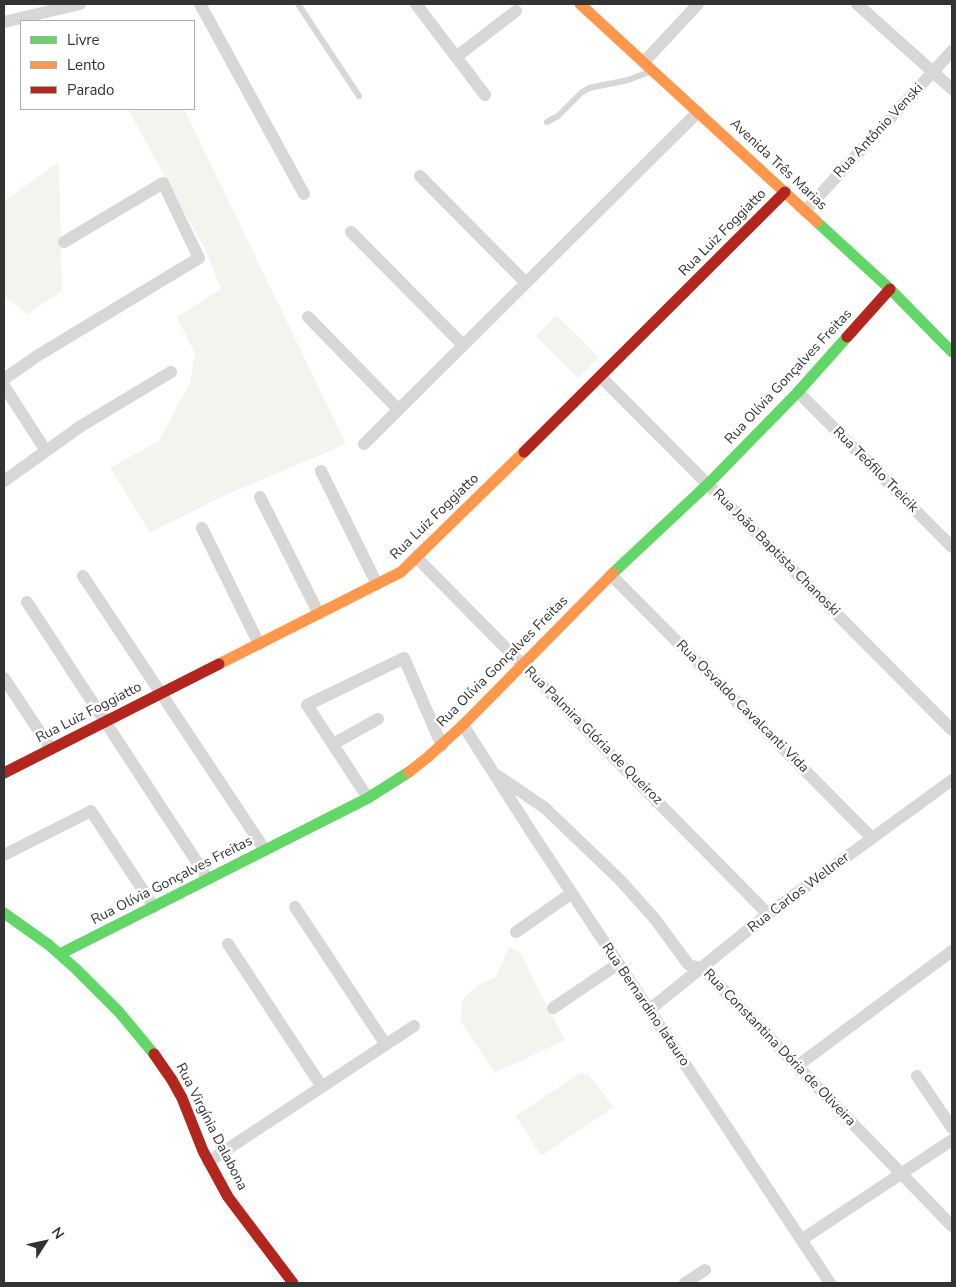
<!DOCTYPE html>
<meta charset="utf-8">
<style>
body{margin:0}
#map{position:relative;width:956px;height:1287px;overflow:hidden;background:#fff;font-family:"Nunito Sans",sans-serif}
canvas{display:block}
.frame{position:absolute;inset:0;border:5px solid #333;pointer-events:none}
.legend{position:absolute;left:20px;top:20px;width:175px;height:90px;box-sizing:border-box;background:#fff;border:1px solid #adadad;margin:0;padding:6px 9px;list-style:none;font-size:15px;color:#333}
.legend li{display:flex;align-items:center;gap:10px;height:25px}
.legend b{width:25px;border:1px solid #adadad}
.north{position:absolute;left:20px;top:1217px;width:50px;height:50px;-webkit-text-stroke:4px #fff;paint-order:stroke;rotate:55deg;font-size:14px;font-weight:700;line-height:20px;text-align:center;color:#333}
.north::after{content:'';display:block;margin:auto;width:18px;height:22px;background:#333;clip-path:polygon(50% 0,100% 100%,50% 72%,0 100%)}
</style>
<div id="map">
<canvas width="956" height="1287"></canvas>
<div class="frame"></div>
<ul class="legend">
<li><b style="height:6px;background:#63d668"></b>Livre</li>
<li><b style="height:6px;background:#ff974d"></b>Lento</li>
<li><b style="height:6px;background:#b3261e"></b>Parado</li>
</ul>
<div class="north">N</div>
</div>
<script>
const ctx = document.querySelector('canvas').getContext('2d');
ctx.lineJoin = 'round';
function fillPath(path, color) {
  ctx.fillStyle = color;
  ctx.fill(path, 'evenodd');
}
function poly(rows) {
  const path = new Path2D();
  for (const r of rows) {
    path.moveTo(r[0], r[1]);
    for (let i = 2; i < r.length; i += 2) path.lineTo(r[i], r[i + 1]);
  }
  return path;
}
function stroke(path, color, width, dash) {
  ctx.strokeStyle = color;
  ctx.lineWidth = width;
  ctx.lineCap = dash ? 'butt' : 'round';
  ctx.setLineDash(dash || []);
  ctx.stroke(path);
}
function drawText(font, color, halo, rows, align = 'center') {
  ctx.font = font + ' "Nunito Sans",sans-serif';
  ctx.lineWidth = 5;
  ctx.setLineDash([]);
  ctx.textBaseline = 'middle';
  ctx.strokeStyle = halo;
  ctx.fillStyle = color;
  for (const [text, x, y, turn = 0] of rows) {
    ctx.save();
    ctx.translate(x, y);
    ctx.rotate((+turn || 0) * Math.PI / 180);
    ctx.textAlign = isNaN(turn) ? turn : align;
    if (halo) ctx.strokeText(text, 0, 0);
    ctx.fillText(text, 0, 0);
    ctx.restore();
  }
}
const green = poly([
 [132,109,184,109,346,444,223,496,150,532,110,468,159,441,190,383,195,354,177,317,221,289,206,251,129,111],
 [59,162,62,291,27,314,4,296,4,201],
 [556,315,599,357,578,378,536,336],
 [509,947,520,952,535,984,565,1040,495,1073,461,1021,462,1001,475,987,496,977],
 [580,1073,588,1074,614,1107,541,1156,516,1116]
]);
const lane = poly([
 [298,4,359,96],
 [547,122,558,116,581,93,589,88,628,80,649,72]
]);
const street = poly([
 [200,4,304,194],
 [416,4,485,95],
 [857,4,952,89],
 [4,22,80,4],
 [456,57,516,11],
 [644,62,698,4],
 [420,176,526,283],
 [805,211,952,51],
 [351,232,463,345],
 [308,317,398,409],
 [600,376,952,730],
 [4,379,37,356,199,258,163,183,64,242],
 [4,386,46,451],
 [798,392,952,547],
 [364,444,698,112],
 [321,471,377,584],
 [4,481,81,426,171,372],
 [260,497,319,614],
 [202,528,259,644],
 [417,558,768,914],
 [611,575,872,838],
 [83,576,265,850],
 [27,602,208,879],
 [4,678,51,749],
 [463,725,530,830,830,1283],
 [333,744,378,719],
 [498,776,545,808,620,880,655,919,688,964,691,966,702,968,952,1226],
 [368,798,307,705,404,658,442,746],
 [4,855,91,811,154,907],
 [295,907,386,1045],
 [516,932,572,893],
 [228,944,322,1087],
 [553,1008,618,964],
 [649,1010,768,914,952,780],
 [797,1066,952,951],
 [917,1076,952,1128],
 [208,1162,414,1026],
 [801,1240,952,1140],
 [685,1283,705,1270]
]);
const fast = poly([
 [817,222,890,289,952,352],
 [613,573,708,484,798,392,847,337],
 [4,913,49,945,76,969,119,1012,154,1054],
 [60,954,368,798,409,772]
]);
const slow = poly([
 [580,4,817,222],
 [219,664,401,572,524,452],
 [409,772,428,757,463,725,613,573]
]);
const jam = poly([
 [847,337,890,289],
 [524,452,785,192],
 [4,773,219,664],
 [154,1054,172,1080,182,1098,203,1151,228,1197,293,1283]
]);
const streetNames = [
 ["Rua Antônio Venski",879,131,-47],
 ["Avenida Três Marias",778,165,43],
 ["Rua Luiz Foggiatto",723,233,-45],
 ["Rua Olívia Gonçalves Freitas",789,377,-47],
 ["Rua Teófilo Treicik",875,470,45],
 ["Rua Luiz Foggiatto",435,517,-44],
 ["Rua João Baptista Chanoski",776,553,45],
 ["Rua Olívia Gonçalves Freitas",503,662,-45],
 ["Rua Osvaldo Cavalcanti Vida",742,707,45],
 ["Rua Luiz Foggiatto",89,713,-27],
 ["Rua Palmira Glória de Queiroz",593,736,45],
 ["Rua Olívia Gonçalves Freitas",172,881,-27],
 ["Rua Carlos Wellner",799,893,-37],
 ["Rua Bernardino Iatauro",645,1005,56],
 ["Rua Constantina Dória de Oliveira",779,1048,46],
 ["Rua Virgínia Dalabona",211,1127,63]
];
fillPath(green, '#f1f5ed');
stroke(lane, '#d7d7d7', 6);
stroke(street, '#d7d7d7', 12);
stroke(fast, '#63d668', 11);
stroke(slow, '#ff974d', 11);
stroke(jam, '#b3261e', 11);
drawText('14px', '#333', '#fff', streetNames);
</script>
